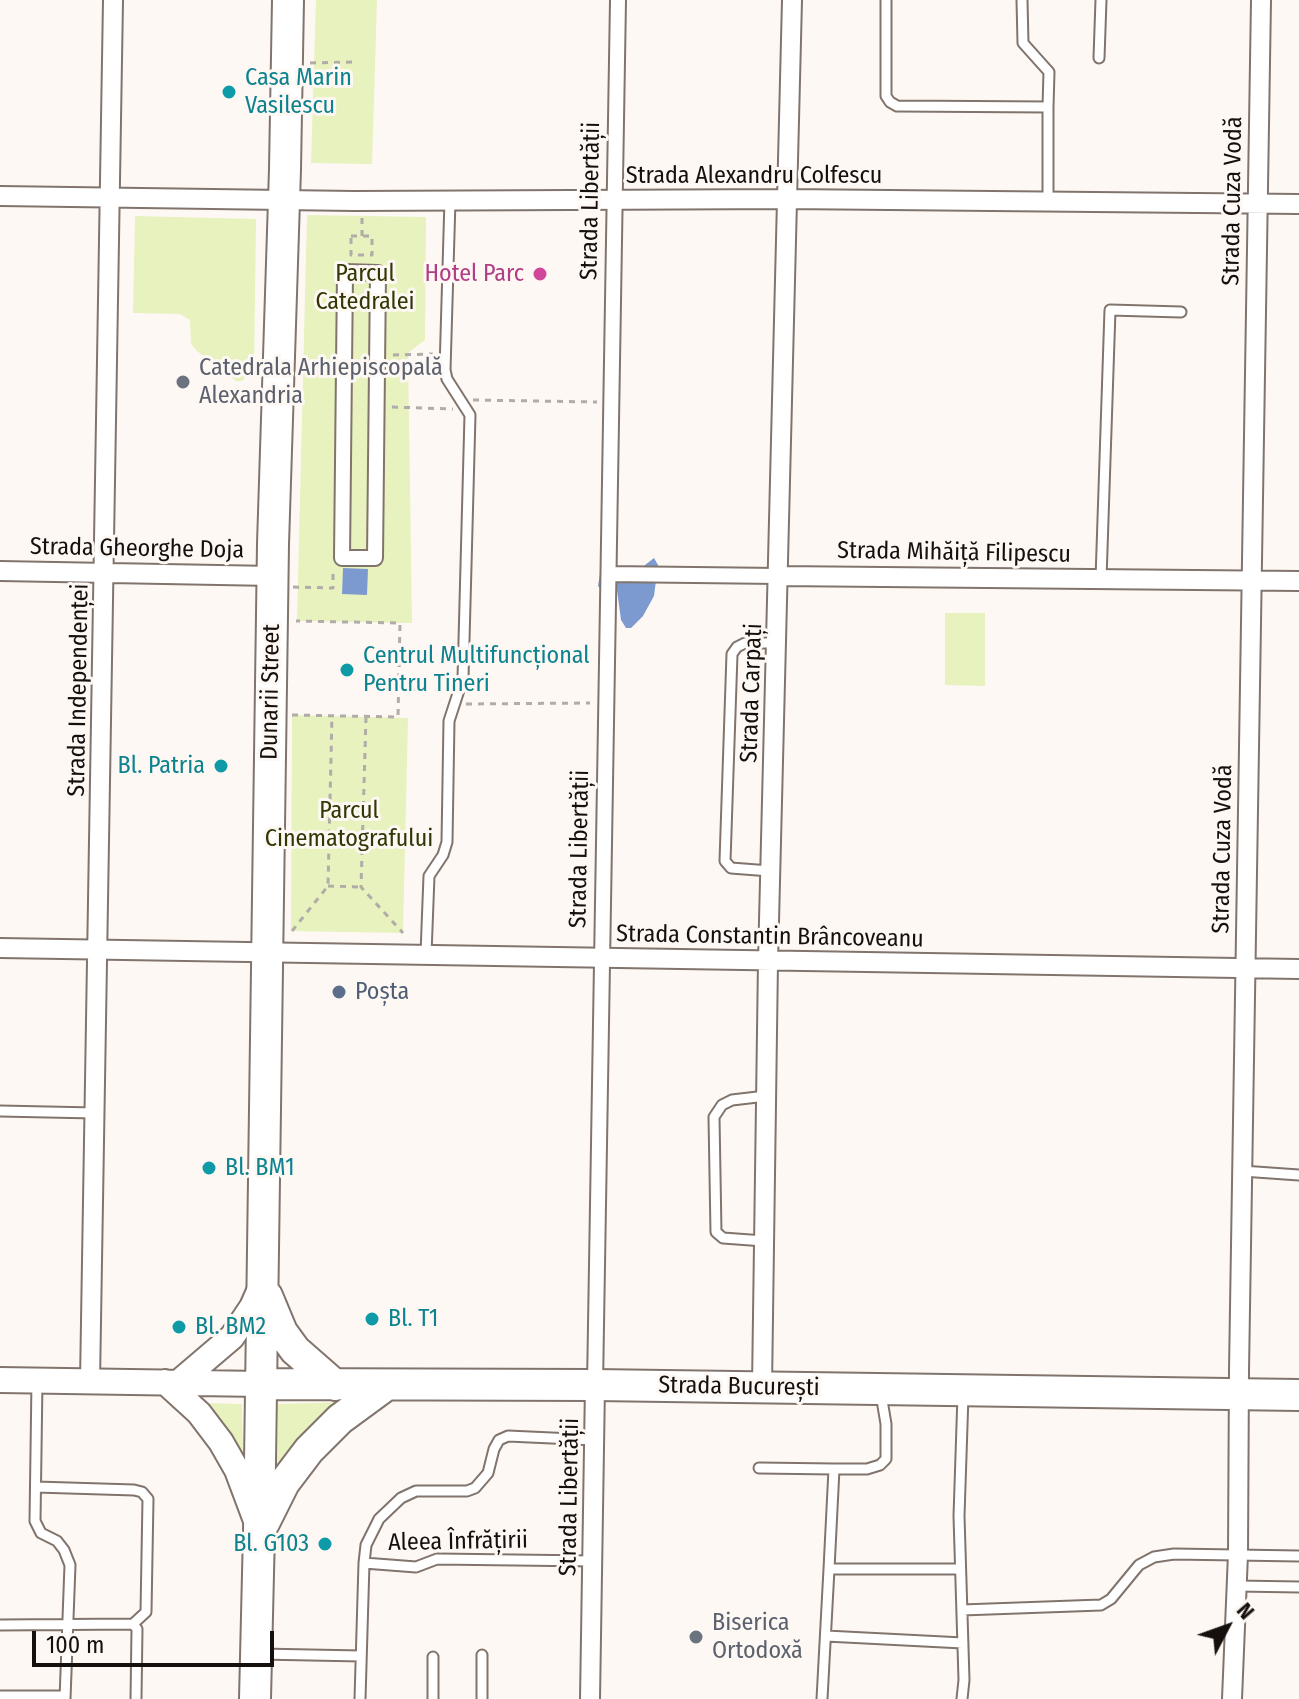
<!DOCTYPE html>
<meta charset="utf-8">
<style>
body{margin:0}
#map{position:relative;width:1299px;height:1699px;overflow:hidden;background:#fef8f4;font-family:"Fira Sans Condensed",sans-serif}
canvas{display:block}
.north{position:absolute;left:1187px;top:1587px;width:80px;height:80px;-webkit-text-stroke:6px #fef8f4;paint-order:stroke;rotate:49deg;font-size:22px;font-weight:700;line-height:32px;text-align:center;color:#15100d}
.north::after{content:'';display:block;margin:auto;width:28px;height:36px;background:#15100d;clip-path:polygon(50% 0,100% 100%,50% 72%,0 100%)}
.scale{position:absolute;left:32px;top:1631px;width:242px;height:36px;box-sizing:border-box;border:4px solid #15100d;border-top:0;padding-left:10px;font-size:24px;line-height:28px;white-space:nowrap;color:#15100d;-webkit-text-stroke:6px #fef8f4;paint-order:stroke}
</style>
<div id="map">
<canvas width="1299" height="1699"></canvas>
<div class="north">N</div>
<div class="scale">100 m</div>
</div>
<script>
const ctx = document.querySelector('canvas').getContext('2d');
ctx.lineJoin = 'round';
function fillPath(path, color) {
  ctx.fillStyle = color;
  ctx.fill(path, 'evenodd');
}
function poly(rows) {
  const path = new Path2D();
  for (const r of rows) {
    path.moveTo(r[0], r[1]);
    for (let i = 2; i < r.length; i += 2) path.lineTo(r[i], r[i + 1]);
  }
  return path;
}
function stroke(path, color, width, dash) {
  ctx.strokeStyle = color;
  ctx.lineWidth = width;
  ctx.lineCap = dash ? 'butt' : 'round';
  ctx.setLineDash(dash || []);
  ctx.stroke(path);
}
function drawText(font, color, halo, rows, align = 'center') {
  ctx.font = font + ' "Fira Sans Condensed",sans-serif';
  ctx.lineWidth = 6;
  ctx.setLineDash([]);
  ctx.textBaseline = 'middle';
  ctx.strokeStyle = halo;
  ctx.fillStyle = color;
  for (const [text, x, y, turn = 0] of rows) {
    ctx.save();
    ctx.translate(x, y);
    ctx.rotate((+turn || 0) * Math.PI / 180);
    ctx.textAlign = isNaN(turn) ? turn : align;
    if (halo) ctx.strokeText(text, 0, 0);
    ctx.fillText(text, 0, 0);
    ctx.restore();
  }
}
const green = poly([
 [316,0,377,0,372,164,311,163],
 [307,215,426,217,425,340,408,353,412,623,297,621],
 [135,216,256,219,254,367,242,381,236,381,197,351,191,344,190,320,180,314,133,313],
 [945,613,985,613,985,686,945,685],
 [292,715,408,718,403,933,291,931],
 [346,1402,277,1477,278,1404],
 [204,1403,242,1404,243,1459]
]);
const water = poly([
 [654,558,658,565,654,596,643,616,631,628,626,628,621,620,617,590,603,591,598,586,601,568,603,565,631,576],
 [343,568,368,569,367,595,342,594]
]);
const path = poly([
 [310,63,353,62],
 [351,236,372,236,372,255,351,255,351,236],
 [362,236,362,216],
 [393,355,433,354],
 [473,400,597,402],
 [392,407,453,409],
 [293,587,333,588,333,571],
 [399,689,447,690],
 [466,704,590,703],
 [292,715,398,717,400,623,296,621],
 [366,717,361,887,403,933],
 [414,841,414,847,433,847],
 [328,886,360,887],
 [292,931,328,886,332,715]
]);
const service = poly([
 [886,0,886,96,890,102,897,106,1048,107,1048,202],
 [1022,0,1023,43,1049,72,1048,107],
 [1099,58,1101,0],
 [1101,579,1110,310,1181,312],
 [770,871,731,868,725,861,732,654,737,647,745,643,777,643],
 [426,954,429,876,443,855,447,842,449,721,463,678,470,415,447,379,445,370,450,200],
 [0,1111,95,1113],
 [1242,1171,1299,1175],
 [764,1241,723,1238,716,1232,714,1117,722,1105,732,1100,766,1096],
 [37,1381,35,1521,41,1533,57,1541,64,1550,70,1565,65,1699],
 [759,1468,834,1469,829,1569,960,1569],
 [834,1469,867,1469,880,1465,886,1459,886,1424,881,1394],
 [36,1487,134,1490,142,1492,148,1499,146,1612,133,1624],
 [364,1563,416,1567,437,1559,593,1561],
 [1237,1586,1299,1587],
 [962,1610,1101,1605,1111,1599,1139,1565,1154,1557,1174,1554,1299,1556],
 [0,1625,133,1624,137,1629,136,1699],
 [826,1636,963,1643],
 [260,1654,361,1656],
 [482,1655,482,1699],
 [433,1657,433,1699],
 [0,1696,65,1696],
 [360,1699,364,1563,366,1545,379,1519,401,1498,416,1491,467,1491,475,1488,488,1473,494,1449,499,1440,508,1436,595,1440],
 [822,1699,829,1569],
 [962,1699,964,1680,959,1516,963,1395]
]);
const pedestrian = poly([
 [345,272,378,273,375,558,342,558,345,272],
 [609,574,779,576],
 [595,1385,618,0]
]);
const minor = poly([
 [0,196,354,201,787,199,1299,204],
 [0,571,273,576],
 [779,576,1299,581],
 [0,948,1299,969],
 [90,1381,113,0],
 [762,1387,768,961,792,0],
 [590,1699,595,1385],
 [1232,1699,1238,1554,1239,1370,1261,0]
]);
const tertiary = poly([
 [0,1380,261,1384],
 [165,1382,199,1413,221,1442,237,1470,255,1518],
 [178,1383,232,1337,252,1307,260,1289]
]);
const primary = poly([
 [267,1296,282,1332,295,1350,335,1385],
 [261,1384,595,1385,1299,1395],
 [264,1523,284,1483,309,1450,340,1419,385,1386],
 [255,1699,259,1532,273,544,285,169,288,0]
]);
const markers = [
 [229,92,8,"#0f9aa8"],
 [540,274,8,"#d1479c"],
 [183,382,8,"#6b7280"],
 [347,670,8,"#0f9aa8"],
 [221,766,8,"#0f9aa8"],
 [339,992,8,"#5c6f8a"],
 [209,1168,8,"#0f9aa8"],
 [372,1319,8,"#0f9aa8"],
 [179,1327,8,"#0f9aa8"],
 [325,1544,8,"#0f9aa8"],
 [696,1637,8,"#6b7280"]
];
const cultureNames = [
 ["Casa Marin",245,78],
 ["Vasilescu",245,106],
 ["Centrul Multifuncțional",363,656],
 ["Pentru Tineri",363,684],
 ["Bl. Patria",205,766,"right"],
 ["Bl. BM1",225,1168],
 ["Bl. T1",388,1319],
 ["Bl. BM2",195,1327],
 ["Bl. G103",309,1544,"right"]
];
const streetNames = [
 ["Strada Alexandru Colfescu",754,176],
 ["Strada Libertății",591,201,-89],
 ["Strada Cuza Vodă",1233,201,-89],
 ["Strada Gheorghe Doja",137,549,1],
 ["Strada Mihăiță Filipescu",954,553,1],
 ["Strada Independenței",79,690,-89],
 ["Dunarii Street",271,692,-89],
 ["Strada Carpați",752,693,-88],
 ["Strada Libertății",580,849,-89],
 ["Strada Cuza Vodă",1223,849,-89],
 ["Strada Constantin Brâncoveanu",770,937,1],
 ["Strada București",739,1387,1],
 ["Strada Libertății",570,1497,-89],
 ["Aleea Înfrățirii",458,1542,-1]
];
const parkNames = [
 ["Parcul",365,274],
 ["Catedralei",365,302],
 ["Parcul",349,811],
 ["Cinematografului",349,839]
];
const hotelNames = [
 ["Hotel Parc",524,274]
];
const worshipNames = [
 ["Catedrala Arhiepiscopală",199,368],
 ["Alexandria",199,396],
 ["Biserica",712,1623],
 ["Ortodoxă",712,1651]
];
const serviceNames = [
 ["Poșta",355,992]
];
fillPath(green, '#e7f2be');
fillPath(water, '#7d9ad0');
stroke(service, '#81746c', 13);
stroke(pedestrian, '#81746c', 18);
stroke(minor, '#81746c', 22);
stroke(tertiary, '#81746c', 28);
stroke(primary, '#81746c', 34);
stroke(path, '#b1aca8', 3, [6, 6]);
stroke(service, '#fff', 9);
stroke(pedestrian, '#fff', 14);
stroke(minor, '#fff', 18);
stroke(tertiary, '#fff', 24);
stroke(primary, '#fff', 30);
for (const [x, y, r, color] of markers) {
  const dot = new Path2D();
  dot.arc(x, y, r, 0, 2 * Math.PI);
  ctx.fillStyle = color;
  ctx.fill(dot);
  stroke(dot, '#fef8f4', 3);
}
drawText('24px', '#0d838f', '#fef8f4', cultureNames, 'left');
drawText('24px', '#15100d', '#fef8f4', streetNames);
drawText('24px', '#313705', '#fef8f4', parkNames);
drawText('24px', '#b23c85', '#fef8f4', hotelNames, 'right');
drawText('24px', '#5b616d', '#fef8f4', worshipNames, 'left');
drawText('24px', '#4e5e75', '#fef8f4', serviceNames, 'left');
</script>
